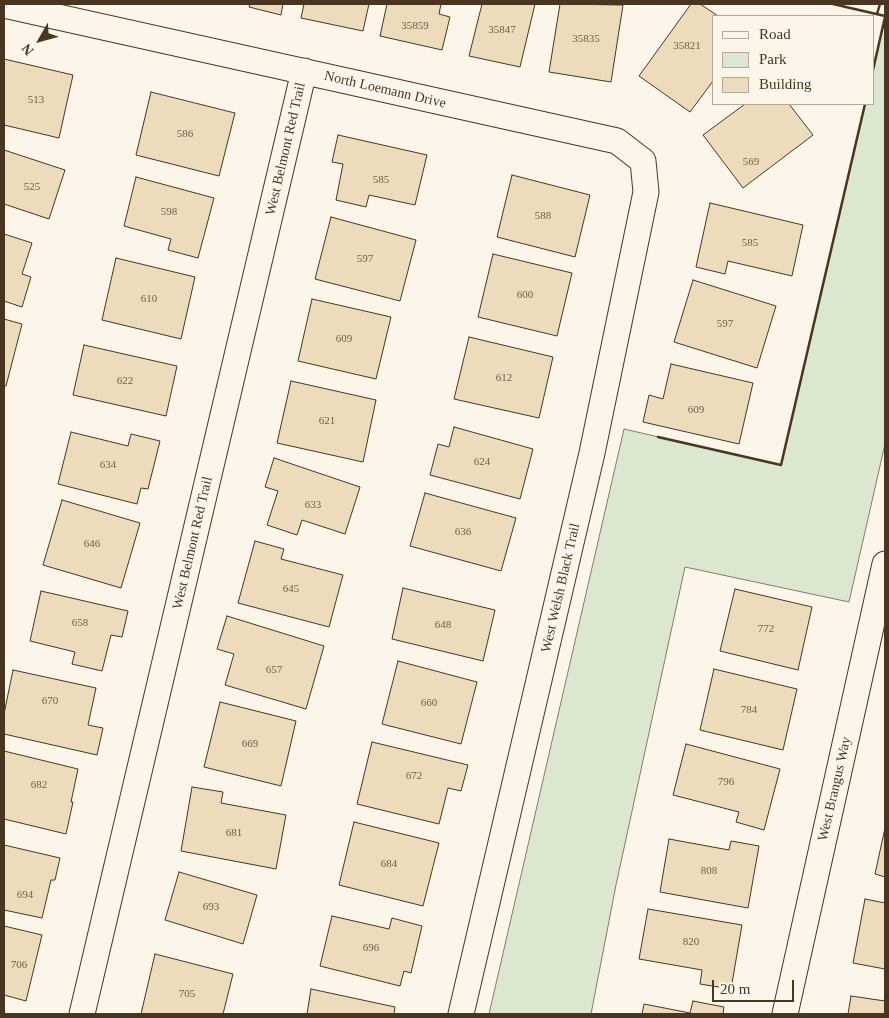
<!DOCTYPE html>
<style>
body{margin:0}
#map{position:relative;width:889px;height:1018px;overflow:hidden;background:#fbf6e9;font-family:"Times New Roman",serif}
canvas{display:block}
.frame{position:absolute;inset:0;border:5px solid #4a3520;pointer-events:none}
.legend{position:absolute;left:712px;top:15px;width:162px;height:90px;box-sizing:border-box;background:#fbf6e9;border:1px solid #b4a999;margin:0;padding:6px 9px;list-style:none;font-size:15px;color:#4a3520}
.legend li{display:flex;align-items:center;gap:10px;height:25px}
.legend b{width:25px;border:1px solid #b4a999}
.north{position:absolute;left:15px;top:15px;width:50px;height:50px;-webkit-text-stroke:4px #fbf6e9;paint-order:stroke;rotate:232deg;font-size:14px;font-weight:700;line-height:20px;text-align:center;color:#4a3520}
.north::after{content:'';display:block;margin:auto;width:18px;height:22px;background:#4a3520;clip-path:polygon(50% 0,100% 100%,50% 72%,0 100%)}
.scale{position:absolute;left:712px;top:980px;width:82px;height:22px;box-sizing:border-box;border:2px solid #4a3520;border-top:0;padding-left:6px;font-size:15px;line-height:18px;white-space:nowrap;color:#4a3520;-webkit-text-stroke:4px #fbf6e9;paint-order:stroke}
</style>
<div id="map">
<canvas width="889" height="1018"></canvas>
<div class="frame"></div>
<ul class="legend">
<li><b style="height:6px;background:#fbf6e9"></b>Road</li>
<li><b style="height:14px;background:#dce7d0"></b>Park</li>
<li><b style="height:14px;background:#ecdcbc"></b>Building</li>
</ul>
<div class="north">N</div>
<div class="scale">20 m</div>
</div>
<script>
const ctx = document.querySelector('canvas').getContext('2d');
ctx.lineJoin = 'round';
function fillPath(path, color) {
  ctx.fillStyle = color;
  ctx.fill(path, 'evenodd');
}
function poly(rows) {
  const path = new Path2D();
  for (const r of rows) {
    path.moveTo(r[0], r[1]);
    for (let i = 2; i < r.length; i += 2) path.lineTo(r[i], r[i + 1]);
  }
  return path;
}
function stroke(path, color, width, dash) {
  ctx.strokeStyle = color;
  ctx.lineWidth = width;
  ctx.lineCap = dash ? 'butt' : 'round';
  ctx.setLineDash(dash || []);
  ctx.stroke(path);
}
function drawText(font, color, halo, rows, align = 'center') {
  ctx.font = font + ' "Times New Roman",serif';
  ctx.lineWidth = 4;
  ctx.setLineDash([]);
  ctx.textBaseline = 'middle';
  ctx.strokeStyle = halo;
  ctx.fillStyle = color;
  for (const [text, x, y, turn = 0] of rows) {
    ctx.save();
    ctx.translate(x, y);
    ctx.rotate((+turn || 0) * Math.PI / 180);
    ctx.textAlign = isNaN(turn) ? turn : align;
    if (halo) ctx.strokeText(text, 0, 0);
    ctx.fillText(text, 0, 0);
    ctx.restore();
  }
}
const green = poly([
 [885,17,885,444,849,602,685,567,616,885,591,1014,489,1014,624,429,781,465,865,104,873,104,873,70,885,17]
]);
const building = poly([
 [250,4,283,4,281,15,249,7,250,4],
 [304,4,369,4,363,31,301,18,304,4],
 [387,4,441,4,439,14,450,17,442,50,380,36,387,4],
 [482,4,535,4,520,67,469,56,482,4],
 [560,4,623,5,611,82,549,72,560,4],
 [691,4,700,4,718,16,713,16,713,81,690,112,639,76,691,4],
 [4,59,73,75,59,138,4,125,4,59],
 [151,92,235,113,219,176,136,155,151,92],
 [745,104,789,104,813,135,743,188,703,135,745,104],
 [338,135,427,155,415,205,369,195,366,207,336,200,343,164,332,162,338,135],
 [4,150,65,170,49,219,4,204,4,150],
 [512,175,590,195,575,257,497,237,512,175],
 [136,177,214,198,198,258,168,250,171,239,124,226,136,177],
 [710,203,803,225,792,276,728,261,725,274,696,267,710,203],
 [331,217,416,240,400,301,315,279,331,217],
 [4,234,32,243,22,274,31,277,22,307,4,301,4,234],
 [493,254,572,273,557,336,478,317,493,254],
 [116,258,195,277,181,339,102,320,116,258],
 [693,280,776,306,757,368,674,342,693,280],
 [312,299,391,317,376,379,298,361,312,299],
 [4,319,22,324,6,386,4,386,4,319],
 [469,337,553,357,539,418,454,399,469,337],
 [84,345,177,366,166,416,73,395,84,345],
 [671,364,753,383,739,444,643,422,649,395,663,399,671,364],
 [291,381,376,400,363,462,277,443,291,381],
 [454,427,533,449,520,499,430,475,438,444,449,447,454,427],
 [71,432,128,446,131,434,160,441,148,489,141,488,137,504,58,484,71,432],
 [274,458,360,487,345,534,302,520,297,535,267,525,278,491,265,487,274,458],
 [425,493,516,518,501,571,410,546,425,493],
 [62,500,140,523,121,588,43,565,62,500],
 [255,541,284,549,281,559,343,575,329,627,238,603,255,541],
 [403,588,495,610,483,661,392,639,403,588],
 [735,589,812,607,798,670,720,651,735,589],
 [41,591,128,611,122,637,111,635,102,671,72,664,75,652,30,641,41,591],
 [227,616,324,646,306,709,225,685,234,654,217,649,227,616],
 [398,661,477,682,461,744,382,724,398,661],
 [714,669,797,689,783,750,700,730,714,669],
 [13,670,96,688,88,725,103,728,97,755,4,734,4,714,13,670],
 [220,702,296,721,281,786,204,767,220,702],
 [372,742,468,765,461,791,448,788,439,824,357,804,372,742],
 [686,744,780,769,764,830,736,822,739,812,673,795,686,744],
 [4,751,78,769,71,802,73,802,66,834,4,819,4,751],
 [192,787,223,792,221,803,286,815,276,869,181,851,192,787],
 [354,822,439,843,423,906,339,885,354,822],
 [885,828,885,877,875,874,885,828],
 [669,839,729,850,731,841,759,846,748,908,660,892,669,839],
 [4,845,60,858,55,880,51,880,42,918,4,910,4,845],
 [179,872,257,895,243,944,165,920,179,872],
 [865,899,885,903,885,969,853,963,865,899],
 [648,909,742,925,731,989,700,984,702,970,639,959,648,909],
 [332,916,389,929,392,918,422,926,411,973,404,971,400,986,320,966,332,916],
 [4,926,42,935,26,1001,4,995,4,926],
 [155,954,233,974,223,1014,141,1014,155,954],
 [311,989,395,1007,394,1014,307,1014,311,989],
 [851,996,885,1001,885,1014,848,1014,851,996],
 [693,1001,724,1007,723,1014,642,1014,644,1004,690,1013,693,1001]
]);
const minor = poly([
 [4,5,617,141,643,161,646,192,592,453,461,1014],
 [82,1014,304,71],
 [785,1014,885,564]
]);
const wall = poly([
 [833,4,885,16],
 [877,14,880,4],
 [873,70,885,17],
 [658,437,781,465,865,104]
]);
const numberNames = [
 ["35859",415,26],
 ["35847",502,30],
 ["35835",586,39],
 ["35821",687,46],
 ["513",36,100],
 ["586",185,134],
 ["569",751,162],
 ["585",381,180],
 ["525",32,187],
 ["598",169,212],
 ["588",543,216],
 ["585",750,243],
 ["597",365,259],
 ["600",525,295],
 ["610",149,299],
 ["597",725,324],
 ["609",344,339],
 ["612",504,378],
 ["622",125,381],
 ["609",696,410],
 ["621",327,421],
 ["624",482,462],
 ["634",108,465],
 ["633",313,505],
 ["636",463,532],
 ["646",92,544],
 ["645",291,589],
 ["658",80,623],
 ["648",443,625],
 ["772",766,629],
 ["657",274,670],
 ["670",50,701],
 ["660",429,703],
 ["784",749,710],
 ["669",250,744],
 ["672",414,776],
 ["796",726,782],
 ["682",39,785],
 ["681",234,833],
 ["684",389,864],
 ["808",709,871],
 ["694",25,895],
 ["693",211,907],
 ["820",691,942],
 ["696",371,948],
 ["706",19,965],
 ["705",187,994]
];
const streetNames = [
 ["North Loemann Drive",385,90,13],
 ["West Belmont Red Trail",286,149,-77],
 ["West Belmont Red Trail",193,543,-77],
 ["West Welsh Black Trail",561,588,-77],
 ["West Brangus Way",835,789,-77]
];
fillPath(green, '#dce7d0');
stroke(green, '#887966', 1);
fillPath(building, '#ecdcbc');
stroke(building, '#4a3520', 1);
stroke(minor, '#4a3520', 27);
stroke(minor, '#fbf6e9', 25);
stroke(wall, '#4a3520', 2.5);
drawText('11px', '#725f47', null, numberNames);
drawText('14px', '#4a3520', '#fbf6e9', streetNames);
</script>
